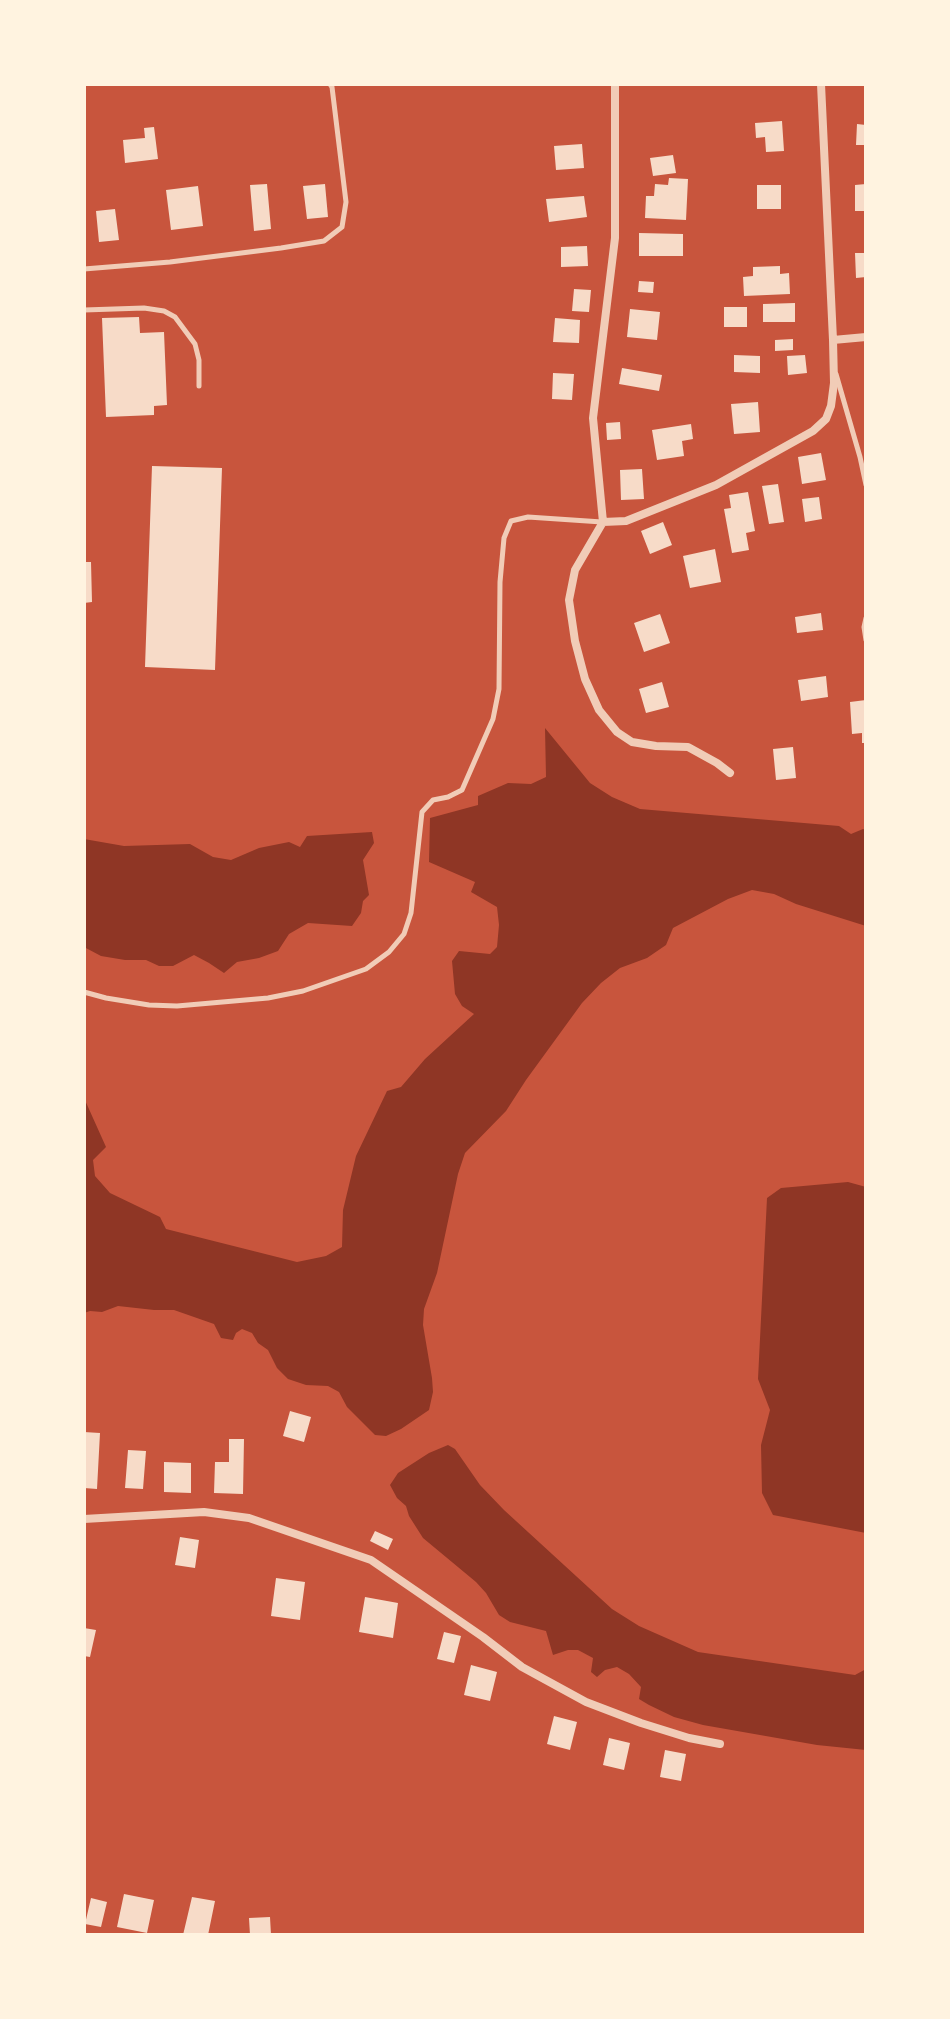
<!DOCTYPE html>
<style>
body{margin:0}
#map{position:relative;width:950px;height:2019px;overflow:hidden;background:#c8553d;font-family:Rubik,sans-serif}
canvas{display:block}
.frame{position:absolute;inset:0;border:86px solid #fff3e0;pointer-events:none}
</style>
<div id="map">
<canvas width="950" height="2019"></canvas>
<div class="frame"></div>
</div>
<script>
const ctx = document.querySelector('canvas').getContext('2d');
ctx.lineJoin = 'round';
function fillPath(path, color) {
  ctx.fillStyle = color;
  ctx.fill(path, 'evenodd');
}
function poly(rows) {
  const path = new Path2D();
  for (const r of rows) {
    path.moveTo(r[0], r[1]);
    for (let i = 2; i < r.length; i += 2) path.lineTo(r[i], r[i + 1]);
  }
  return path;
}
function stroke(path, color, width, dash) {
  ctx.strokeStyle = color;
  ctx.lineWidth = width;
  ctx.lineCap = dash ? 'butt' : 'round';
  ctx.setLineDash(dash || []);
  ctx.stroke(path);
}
const water = poly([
 [545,728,590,783,612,797,640,809,839,826,851,834,863,829,866,830,866,926,796,904,774,894,752,890,728,899,673,928,666,945,647,958,620,968,601,983,582,1003,526,1080,506,1111,465,1153,458,1174,437,1273,424,1309,423,1325,432,1378,433,1392,429,1410,401,1429,386,1436,375,1435,347,1407,339,1392,328,1386,306,1385,288,1379,277,1368,268,1350,258,1343,252,1333,242,1329,236,1333,233,1340,221,1338,214,1324,174,1310,154,1310,118,1306,102,1312,90,1311,84,1313,84,1098,106,1147,93,1160,95,1176,110,1193,160,1217,166,1229,297,1262,326,1256,342,1247,343,1210,356,1156,387,1091,401,1087,425,1059,474,1014,462,1006,455,994,452,961,459,951,490,954,497,947,499,925,497,907,471,892,475,882,429,862,430,818,478,805,478,796,508,783,531,784,546,777],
 [372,832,374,843,363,860,369,895,363,901,361,913,352,926,308,923,289,934,278,951,259,958,237,962,224,973,209,963,194,955,173,966,159,966,146,960,125,960,101,956,84,947,84,839,124,846,190,844,213,857,231,860,259,848,289,842,300,847,307,836],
 [848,1182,866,1187,866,1533,773,1515,762,1493,761,1445,770,1410,758,1379,767,1198,781,1188],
 [448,1445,455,1449,480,1485,504,1510,612,1609,639,1626,698,1652,855,1675,866,1669,866,1750,817,1745,703,1725,674,1717,649,1705,639,1699,641,1687,629,1674,617,1667,605,1670,597,1677,591,1672,593,1658,578,1650,568,1650,553,1655,546,1631,510,1622,499,1615,486,1593,476,1582,423,1538,409,1516,406,1506,397,1498,390,1485,398,1473,429,1453]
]);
const building = poly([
 [782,121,784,151,766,152,765,137,756,138,755,123],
 [857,124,866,125,866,145,856,145],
 [154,127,158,159,125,163,123,140,145,138,144,128],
 [582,144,584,168,556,170,554,146],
 [673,155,676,173,653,176,650,158],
 [669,178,688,179,686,220,645,218,646,196,654,196,655,184,668,185],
 [267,184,271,229,254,231,250,185],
 [325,184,328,217,307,219,303,186],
 [866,184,866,211,855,211,855,185],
 [757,185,781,185,781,209,757,209],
 [198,186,203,226,171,230,166,190],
 [584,196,587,217,549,222,546,199],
 [115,209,119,240,99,242,96,211],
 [639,233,683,234,683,256,639,256],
 [587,246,588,266,561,267,561,247],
 [855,253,866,253,866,277,856,278],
 [780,266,780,274,789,273,790,294,744,296,743,277,753,276,753,267],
 [639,281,654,282,653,293,638,292],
 [574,289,591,290,589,312,572,311],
 [795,303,795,322,763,322,763,304],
 [724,307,747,307,747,327,724,327],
 [630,309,660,312,657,340,627,337],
 [139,317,140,333,164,332,167,405,154,406,154,415,106,417,102,318],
 [555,318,580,320,579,343,553,342],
 [793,339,793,350,775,351,775,340],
 [734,355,760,356,760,373,734,372],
 [805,355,807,373,788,375,787,356],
 [622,368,662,375,659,391,619,384],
 [553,373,574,374,572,400,552,399],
 [758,402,760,432,734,434,731,404],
 [620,422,621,439,607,440,606,423],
 [691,424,693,439,682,441,684,456,657,460,652,430],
 [821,453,826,480,802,484,798,457],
 [152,466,222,468,215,670,145,667],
 [642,469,644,499,621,500,620,470],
 [778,484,784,522,769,524,762,486],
 [748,492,755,531,746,533,749,550,732,553,724,509,731,508,729,495],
 [819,497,822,519,805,522,802,499],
 [663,522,672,545,650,554,641,531],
 [715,549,721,582,690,588,683,556],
 [84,562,91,562,92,602,84,603],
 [821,613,823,630,797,633,795,617],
 [660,614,670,643,644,652,634,623],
 [826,676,828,697,801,701,798,680],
 [662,682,669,707,646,713,639,689],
 [866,700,866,743,862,743,862,733,852,734,850,702],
 [793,747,796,778,776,780,773,749],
 [290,1411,311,1417,304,1442,283,1436],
 [84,1432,100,1433,97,1489,84,1488],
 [229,1439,244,1439,243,1494,214,1493,215,1462,229,1462],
 [128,1450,146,1451,143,1489,125,1488],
 [164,1462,191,1463,191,1493,164,1492],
 [375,1531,393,1539,388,1550,370,1541],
 [180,1537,199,1540,195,1568,175,1565],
 [276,1578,305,1582,300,1620,271,1616],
 [365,1597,398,1603,393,1638,359,1632],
 [84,1628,96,1630,90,1657,84,1656],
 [444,1632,461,1636,454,1663,437,1659],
 [471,1665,497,1672,490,1701,464,1695],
 [554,1716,577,1722,570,1750,547,1744],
 [609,1738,630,1743,624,1770,603,1765],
 [665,1750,686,1754,681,1781,660,1777],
 [124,1894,154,1900,147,1933,117,1927],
 [192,1897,215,1901,208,1935,183,1935],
 [91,1898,107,1902,101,1927,85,1924],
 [270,1917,271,1935,250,1935,249,1918]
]);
const service = poly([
 [84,269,170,262,281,248,324,241,342,227,346,202,332,87,330,84],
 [84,310,144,308,164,311,175,317,195,344,199,360,199,386],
 [836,374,860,457,866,485],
 [866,618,864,627,866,640],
 [84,992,106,998,149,1005,177,1006,268,998,303,991,366,969,389,952,404,934,411,913,422,812,433,800,448,797,462,790,493,719,499,689,500,582,504,538,511,521,528,517,602,522]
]);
const minor = poly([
 [615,84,615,238,593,418,603,522,575,570,569,600,575,641,585,679,599,710,617,732,632,742,656,746,688,747,717,763,730,773],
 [821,84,833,340],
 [603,522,626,521,716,485,813,431,826,419,831,406,834,383,833,340,866,337],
 [84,1519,204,1512,249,1518,371,1560,483,1637,522,1667,586,1702,641,1723,689,1738,720,1744]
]);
fillPath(water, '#8f3625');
fillPath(building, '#f7dbc8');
stroke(service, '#f1ccb7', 5);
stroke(minor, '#f1ccb7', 8);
</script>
